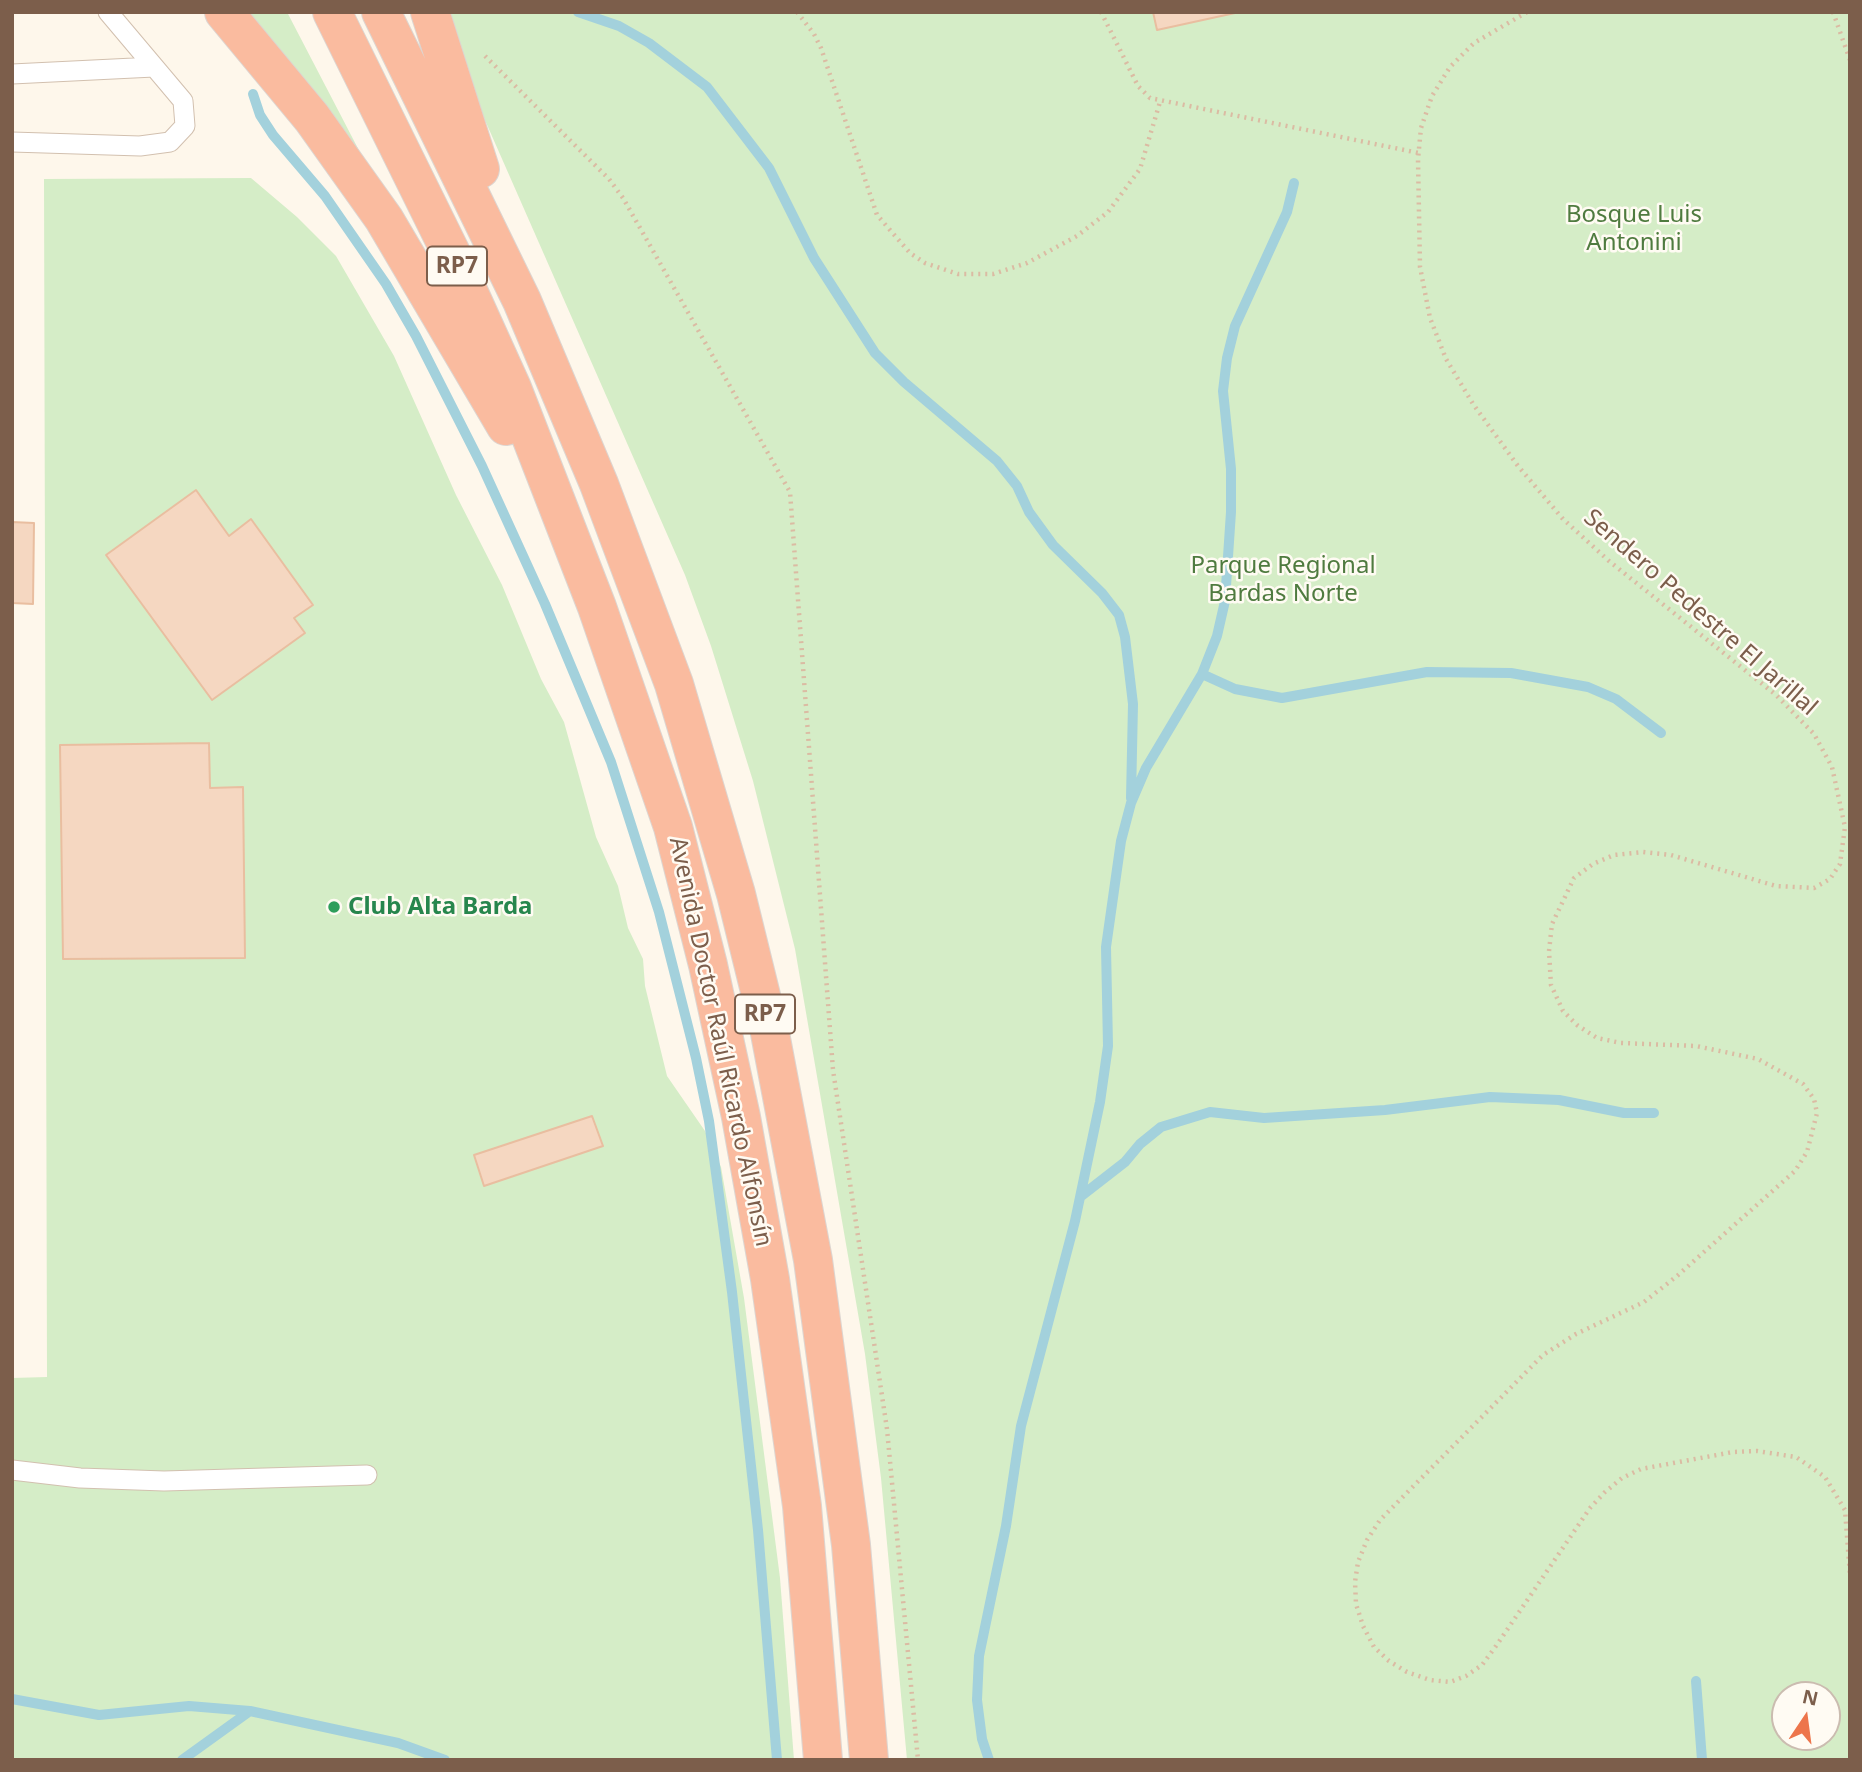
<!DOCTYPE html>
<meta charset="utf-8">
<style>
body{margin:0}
#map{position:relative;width:1862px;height:1772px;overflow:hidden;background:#fef7eb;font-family:"Noto Sans",sans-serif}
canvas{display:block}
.frame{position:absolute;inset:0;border:14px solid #7c5e4b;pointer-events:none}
.north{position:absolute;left:1771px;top:1681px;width:70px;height:70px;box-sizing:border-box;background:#fffbf3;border:2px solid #cbbcb0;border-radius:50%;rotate:13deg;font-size:19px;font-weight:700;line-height:28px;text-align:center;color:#7c5e4b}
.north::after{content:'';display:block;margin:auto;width:24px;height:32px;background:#ed754b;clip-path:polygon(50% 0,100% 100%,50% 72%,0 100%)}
</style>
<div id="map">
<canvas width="1862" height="1772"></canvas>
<div class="frame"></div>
<div class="north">N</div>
</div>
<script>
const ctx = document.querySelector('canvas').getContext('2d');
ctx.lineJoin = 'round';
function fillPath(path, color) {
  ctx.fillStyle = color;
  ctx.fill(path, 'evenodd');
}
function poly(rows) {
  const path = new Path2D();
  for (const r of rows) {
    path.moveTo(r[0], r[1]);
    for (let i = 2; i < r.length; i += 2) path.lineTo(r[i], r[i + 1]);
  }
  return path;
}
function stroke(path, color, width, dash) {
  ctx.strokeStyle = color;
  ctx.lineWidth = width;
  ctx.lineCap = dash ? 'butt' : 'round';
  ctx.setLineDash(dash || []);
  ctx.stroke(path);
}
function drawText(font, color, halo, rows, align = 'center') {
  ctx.font = font + ' "Noto Sans",sans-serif';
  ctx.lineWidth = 5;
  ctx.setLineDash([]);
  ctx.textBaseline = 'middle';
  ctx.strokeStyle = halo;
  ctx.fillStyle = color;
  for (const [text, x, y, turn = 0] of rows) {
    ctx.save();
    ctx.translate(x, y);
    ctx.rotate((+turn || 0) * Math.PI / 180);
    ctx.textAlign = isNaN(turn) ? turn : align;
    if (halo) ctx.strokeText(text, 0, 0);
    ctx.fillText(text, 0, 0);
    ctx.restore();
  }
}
const green = poly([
 [237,12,287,12,364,160],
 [446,12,1850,12,1850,1760,907,1760,881,1478,865,1354,795,949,753,781,711,646,685,575,466,77],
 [1785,1695,1827,1695,1827,1737,1785,1737],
 [251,178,297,217,336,256,394,356,456,495,502,585,541,679,564,722,596,837,618,886,628,928,643,959,645,986,667,1076,705,1131,721,1167,744,1298,780,1578,794,1760,12,1760,12,1378,47,1377,44,179]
]);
const stream = poly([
 [578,12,619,26,649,43,707,87,769,168,814,258,875,353,904,382,997,461,1017,486,1029,512,1053,545,1102,593,1119,615,1125,637,1133,704,1131,798],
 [253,94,260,115,273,135,325,196,386,284,416,336,482,466,545,604,611,762,659,912,696,1058,709,1121,732,1292,758,1530,777,1760],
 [1202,674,1235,689,1282,698,1427,672,1511,673,1588,687,1616,699,1661,733],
 [1080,1197,1125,1162,1140,1144,1161,1127,1210,1112,1264,1118,1385,1110,1490,1097,1559,1100,1624,1113,1654,1113],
 [1696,1681,1702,1760],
 [12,1699,99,1715,189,1706,250,1711,398,1743,445,1760],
 [182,1760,250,1711],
 [989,1760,982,1739,977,1700,979,1656,1006,1526,1021,1426,1075,1221,1100,1102,1108,1046,1106,947,1121,841,1131,803,1146,768,1202,674,1217,636,1225,601,1231,512,1231,469,1223,391,1227,358,1235,326,1287,212,1294,183]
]);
const building = poly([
 [1153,12,1235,12,1235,13,1157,30,1153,12],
 [196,490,229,536,251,519,313,605,294,618,305,633,212,700,106,555,196,490],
 [12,522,34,523,33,604,12,603,12,522],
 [209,743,210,788,243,787,245,958,63,959,60,745,209,743],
 [592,1116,603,1146,484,1186,474,1155,592,1116]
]);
const path = poly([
 [797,12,814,34,821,48,877,215,910,253,925,263,958,274,993,274,1027,263,1077,236,1108,212,1140,169,1160,102],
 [1101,12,1138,86,1150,98,1419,153],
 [1527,12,1474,43,1450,67,1432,96,1421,128,1418,159,1420,267,1430,318,1446,359,1473,404,1518,466,1563,519,1609,561,1776,695,1814,734,1832,767,1845,827,1840,864,1830,879,1814,888,1776,886,1671,855,1643,852,1614,855,1593,864,1574,878,1552,924,1549,951,1551,985,1563,1011,1577,1025,1597,1038,1621,1043,1696,1046,1758,1059,1803,1084,1814,1099,1817,1113,1807,1152,1795,1171,1677,1276,1644,1302,1576,1334,1543,1355,1380,1520,1367,1540,1358,1562,1355,1582,1356,1604,1363,1626,1374,1647,1389,1661,1407,1672,1430,1680,1450,1682,1466,1676,1482,1665,1496,1646,1590,1508,1605,1492,1622,1478,1641,1469,1733,1452,1757,1451,1796,1457,1825,1477,1845,1510,1850,1575],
 [1833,12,1850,60],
 [485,56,609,179,623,198,790,492,833,1070,887,1429,918,1760]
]);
const service = poly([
 [12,74,154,67],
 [12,142,140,146,170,142,185,126,183,101,108,12],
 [12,1470,80,1478,164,1481,367,1475]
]);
const motorway = poly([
 [224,12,312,118,384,219,506,426],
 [332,12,450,251,512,388,597,607,673,827,708,965,741,1117,770,1279,802,1506,823,1760],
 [381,12,522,301,599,484,674,684,736,894,769,1028,813,1260,851,1545,869,1760],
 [430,12,480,169]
]);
const markers = [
 [334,907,7,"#2e9e5b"]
];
const shields = [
 [457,266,60],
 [765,1014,60]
];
const shieldNames = [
 ["RP7",457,266],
 ["RP7",765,1014]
];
const parkNames = [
 ["Bosque Luis",1634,215],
 ["Antonini",1634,243],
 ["Parque Regional",1283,566],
 ["Bardas Norte",1283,594]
];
const streetNames = [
 ["Sendero Pedestre El Jarillal",1700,613,41],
 ["Avenida Doctor Raúl Ricardo Alfonsín",720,1042,78]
];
const leisureNames = [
 ["Club Alta Barda",348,907]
];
fillPath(green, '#d5edc7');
stroke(stream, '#a3d1dc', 10);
fillPath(building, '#f5d7c1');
stroke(building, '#e9bea0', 2);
stroke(service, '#d2c0af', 21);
stroke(motorway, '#ddd5d0', 40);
stroke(path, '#dbbba3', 4.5, [2, 5]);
stroke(service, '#fff', 19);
stroke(motorway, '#fabb9f', 38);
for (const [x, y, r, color] of markers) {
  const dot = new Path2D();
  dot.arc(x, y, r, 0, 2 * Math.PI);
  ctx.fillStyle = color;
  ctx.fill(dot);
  stroke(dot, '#fffbf3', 2.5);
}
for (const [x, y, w] of shields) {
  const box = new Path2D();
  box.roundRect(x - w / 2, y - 19.5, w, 39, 5);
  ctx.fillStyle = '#fffbf3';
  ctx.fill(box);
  stroke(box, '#7c5e4b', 2);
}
drawText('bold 23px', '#7c5e4b', null, shieldNames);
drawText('24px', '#4f7b3f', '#fffbf3', parkNames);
drawText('24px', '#7c5e4b', '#fffbf3', streetNames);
drawText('bold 24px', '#27864d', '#fffbf3', leisureNames, 'left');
</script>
